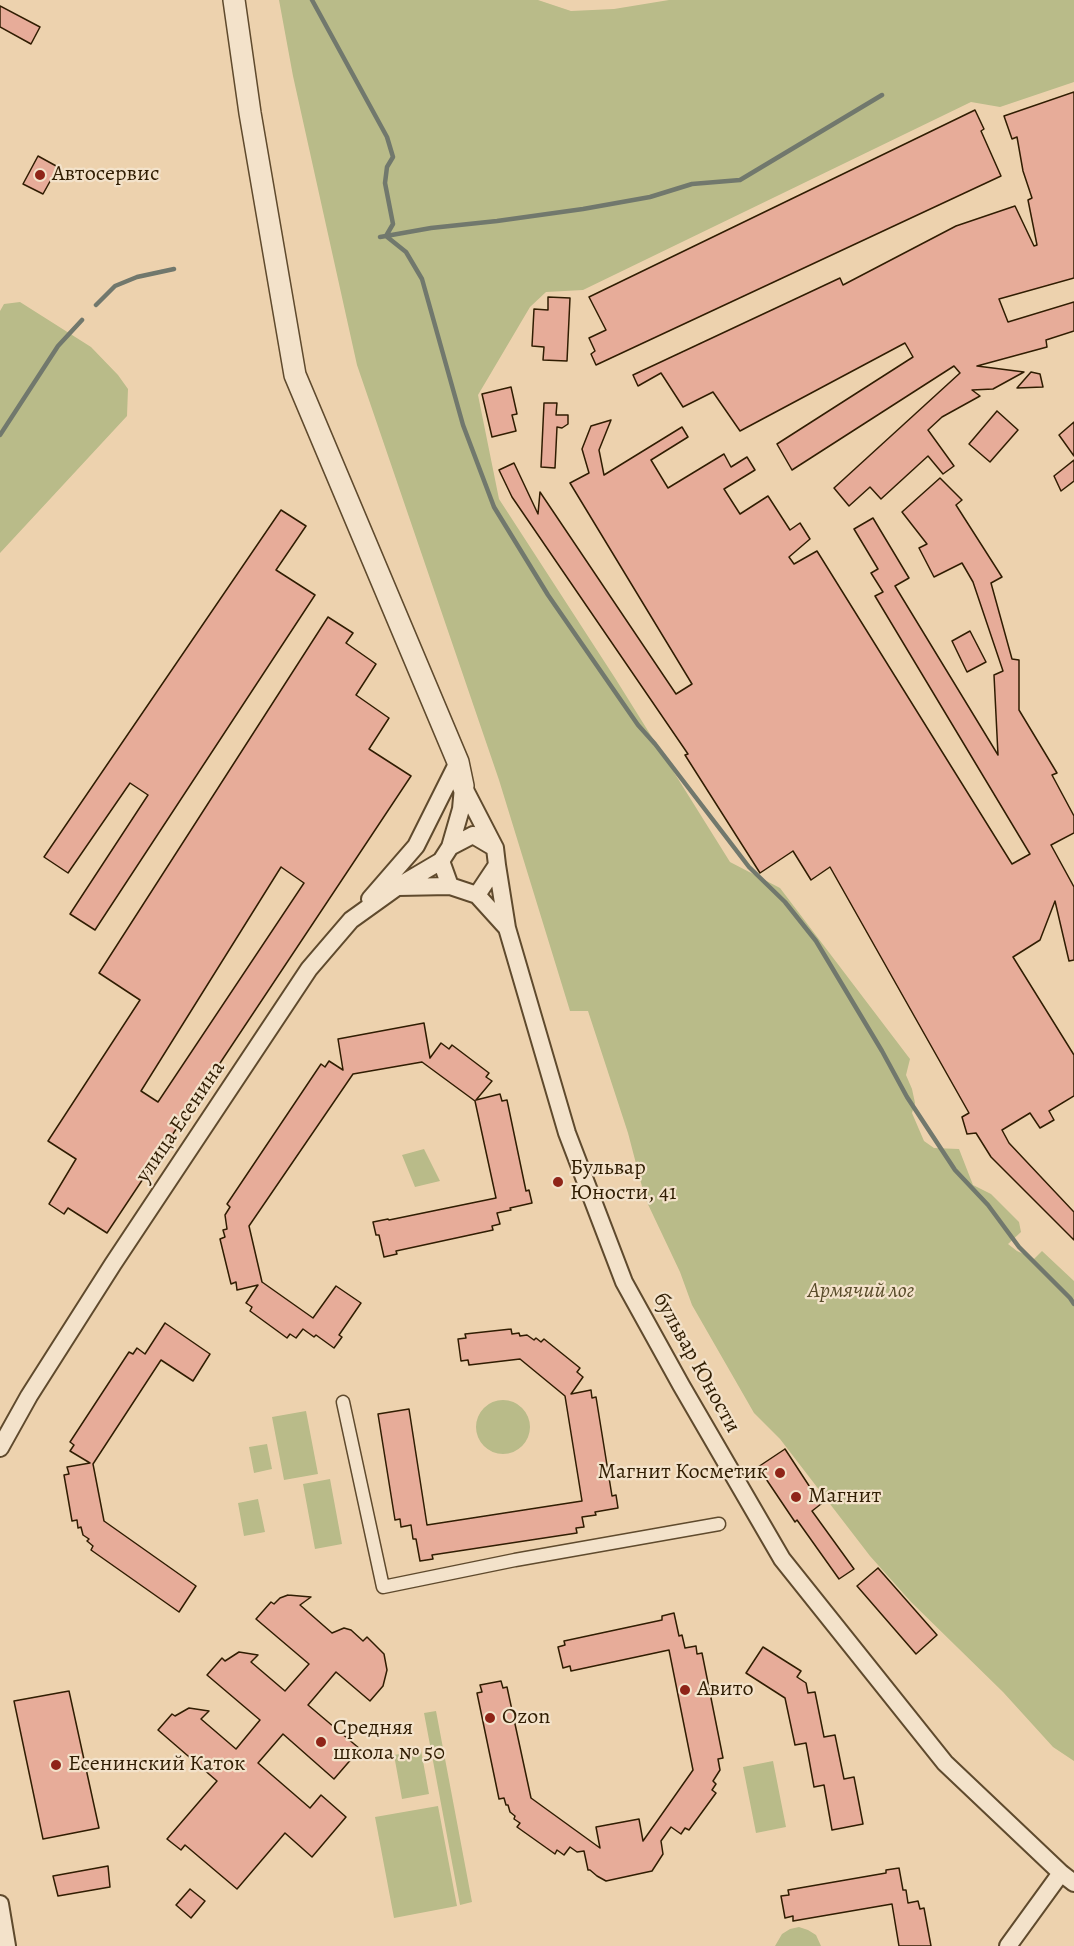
<!DOCTYPE html>
<meta charset="utf-8">
<style>
body{margin:0}
canvas{display:block;background:#edd2ae}
</style>
<canvas width="1074" height="1946"></canvas>
<script>
const ctx = document.querySelector('canvas').getContext('2d');
ctx.lineJoin = 'round';
function fillPath(path, color) {
  ctx.fillStyle = color;
  ctx.fill(path, 'evenodd');
}
function poly(rows) {
  const path = new Path2D();
  for (const r of rows) {
    if (r.length === 3) {
      path.moveTo(r[0] + r[2], r[1]);
      path.arc(r[0], r[1], r[2], 0, 2 * Math.PI);
      continue;
    }
    path.moveTo(r[0], r[1]);
    for (let i = 2; i < r.length; i += 2) path.lineTo(r[i], r[i + 1]);
  }
  return path;
}
function stroke(path, color, width, dash) {
  ctx.strokeStyle = color;
  ctx.lineWidth = width;
  ctx.lineCap = dash ? 'butt' : 'round';
  ctx.setLineDash(dash || []);
  ctx.stroke(path);
}
function drawText(font, color, halo, rows, align = 'center') {
  ctx.font = font + ' Alegreya,serif';
  ctx.lineWidth = 4.5;
  ctx.setLineDash([]);
  ctx.textBaseline = 'middle';
  ctx.strokeStyle = halo;
  ctx.fillStyle = color;
  for (const [text, x, y, turn = 0] of rows) {
    ctx.save();
    ctx.translate(x, y);
    ctx.rotate((+turn || 0) * Math.PI / 180);
    ctx.textAlign = isNaN(turn) ? turn : align;
    if (halo) ctx.strokeText(text, 0, 0);
    ctx.fillText(text, 0, 0);
    ctx.restore();
  }
}
const green = poly([
 [279,0,538,0,571,11,614,9,669,0,1074,0,1074,82,1000,107,971,102,583,290,546,292,530,307,478,395,499,499,615,678,730,862,780,888,910,1059,906,1075,912,1089,915,1103,912,1113,924,1141,934,1148,959,1149,973,1185,991,1194,1019,1222,1021,1232,1008,1244,1017,1251,1034,1259,1042,1251,1074,1281,1074,1761,1053,1747,1003,1692,911,1602,870,1556,780,1439,754,1413,692,1305,680,1272,645,1198,628,1133,588,1011,570,1011,499,780,357,365,293,76],
 [20,302,91,347,118,375,128,389,127,416,0,553,0,311,4,304],
 [424,1149,440,1181,415,1187,402,1155],
 [503,1427,27],
 [306,1411,318,1474,284,1480,272,1417],
 [267,1444,272,1469,254,1473,249,1447],
 [330,1479,342,1544,315,1549,303,1484],
 [258,1499,265,1532,244,1536,238,1503],
 [436,1711,472,1902,460,1905,424,1713],
 [421,1750,429,1794,402,1799,394,1755],
 [773,1761,786,1827,756,1833,743,1767],
 [438,1806,457,1906,394,1918,375,1817],
 [799,1927,808,1930,816,1935,821,1946,775,1946,782,1934,790,1929]
]);
const stream = poly([
 [312,0,387,137,393,157,387,167,385,183,393,224,386,236],
 [386,236,431,228,497,221,583,209,650,197,692,184,740,180,882,95],
 [380,237,386,236,406,252,422,279,463,425,494,507,548,595,638,725,655,744,749,867,785,902,816,941,882,1051,907,1097,955,1170,988,1205,1019,1247,1070,1298,1074,1304],
 [96,305,115,286,137,277,174,269],
 [0,435,58,346,82,320]
]);
const building = poly([
 [0,6,40,27,31,44,0,27,0,6],
 [1074,92,1074,278,999,299,1008,322,1074,302,1074,331,1046,340,1047,347,977,366,1024,372,993,389,972,390,980,396,942,417,928,430,954,466,943,474,928,456,881,499,870,487,849,506,834,488,960,373,954,366,792,470,777,444,913,357,905,343,740,431,713,392,683,407,661,373,638,386,633,375,840,278,843,285,956,226,1015,206,1034,246,1037,245,1028,200,1032,198,1023,171,1017,137,1012,139,1004,116,1074,92],
 [975,110,984,129,981,131,1001,176,596,365,591,354,595,351,589,338,606,330,589,297,975,110],
 [38,156,58,167,43,194,23,184,38,156],
 [548,297,570,298,567,361,543,360,544,347,532,346,534,309,548,310,548,297],
 [1031,372,1040,374,1043,387,1017,388,1031,372],
 [511,387,517,414,512,415,516,431,492,437,482,394,511,387],
 [544,403,557,403,556,415,568,415,568,424,562,428,557,427,555,468,541,467,544,403],
 [997,411,1018,430,990,462,969,444,997,411],
 [611,420,599,450,604,475,682,427,688,437,651,460,668,488,724,454,731,467,747,457,755,470,724,489,740,514,768,496,790,530,800,523,810,539,789,557,794,564,817,551,1012,864,1030,854,875,596,883,592,871,573,878,569,854,529,873,518,909,578,895,586,998,755,994,675,1003,671,973,582,962,563,934,577,919,548,927,544,902,512,940,478,962,500,956,505,1002,577,991,583,1012,659,1019,660,1019,710,1057,773,1052,775,1074,816,1074,833,1051,845,1074,887,1074,960,1069,961,1055,901,1040,940,1013,957,1074,1055,1074,1096,1049,1111,1054,1120,1040,1128,1030,1113,1002,1130,1009,1143,1074,1212,1074,1240,991,1157,976,1133,967,1134,962,1117,969,1113,830,867,811,880,793,851,760,873,685,755,688,754,512,497,499,470,514,463,538,514,540,492,676,694,692,684,570,483,589,473,582,449,591,426,611,420],
 [1074,422,1074,456,1059,435,1074,422],
 [1074,460,1074,481,1061,491,1054,476,1074,460],
 [281,510,306,526,276,570,315,595,95,930,70,914,148,795,130,783,68,873,44,857,281,510],
 [328,617,353,633,346,643,376,664,356,695,389,718,369,749,411,776,107,1233,68,1208,64,1214,49,1204,76,1159,48,1141,140,1000,99,973,328,617],
 [281,867,304,883,158,1102,141,1091,281,867],
 [970,631,986,662,967,672,952,641,970,631],
 [424,1023,430,1058,441,1043,449,1049,452,1045,489,1073,486,1077,492,1081,476,1100,500,1094,502,1101,507,1100,526,1191,529,1190,532,1203,510,1208,511,1210,497,1213,500,1224,492,1226,493,1230,396,1251,397,1254,384,1257,379,1235,376,1235,373,1222,388,1219,389,1220,496,1198,475,1101,422,1062,353,1074,249,1226,262,1282,313,1318,336,1286,361,1303,339,1335,342,1337,334,1348,316,1335,314,1337,303,1329,296,1338,290,1334,287,1338,250,1311,252,1307,246,1303,258,1285,237,1290,236,1282,231,1284,220,1239,225,1237,223,1230,227,1229,225,1215,230,1207,227,1204,321,1064,325,1067,329,1061,343,1070,338,1039,424,1023],
 [165,1323,210,1354,193,1381,161,1360,93,1464,104,1521,196,1586,179,1612,91,1550,93,1546,87,1541,89,1539,83,1535,81,1527,78,1528,77,1520,72,1521,64,1475,69,1474,67,1467,90,1463,70,1451,74,1445,70,1442,129,1352,133,1354,137,1348,145,1354,165,1323],
 [511,1329,512,1334,519,1333,520,1336,527,1335,534,1340,536,1338,541,1342,544,1339,580,1368,577,1372,583,1377,571,1394,591,1390,592,1398,596,1397,612,1496,616,1495,618,1508,595,1512,596,1515,582,1517,584,1527,576,1528,577,1533,432,1555,433,1559,420,1561,416,1539,413,1539,411,1525,401,1527,400,1519,395,1520,378,1414,409,1409,427,1525,582,1501,565,1396,520,1359,469,1365,468,1360,461,1361,458,1339,466,1338,465,1334,511,1329],
 [785,1449,821,1504,812,1511,854,1569,839,1579,797,1520,795,1522,758,1467,785,1449],
 [878,1568,937,1635,916,1654,857,1586,878,1568],
 [288,1595,311,1597,300,1605,332,1633,344,1628,351,1630,363,1641,367,1637,384,1654,387,1670,383,1686,370,1701,336,1672,308,1705,360,1749,334,1779,283,1734,258,1763,310,1808,321,1795,346,1817,312,1857,285,1833,237,1889,185,1845,181,1850,167,1839,217,1781,158,1730,172,1714,175,1716,189,1708,209,1711,201,1719,236,1749,260,1720,207,1675,222,1658,225,1661,239,1652,258,1655,251,1662,285,1691,309,1664,256,1619,271,1602,274,1604,280,1598,288,1595],
 [674,1613,679,1636,682,1635,685,1648,696,1646,697,1654,702,1653,723,1758,718,1759,720,1770,713,1781,716,1784,712,1790,716,1793,689,1830,685,1828,681,1834,671,1827,661,1841,663,1854,652,1871,606,1881,597,1876,590,1870,588,1870,584,1851,577,1852,570,1847,564,1855,557,1850,555,1854,517,1827,520,1823,514,1819,515,1816,510,1812,508,1805,506,1805,504,1798,499,1799,477,1693,482,1692,480,1685,501,1681,503,1688,507,1687,531,1798,600,1848,596,1827,639,1819,643,1841,693,1770,669,1650,571,1671,570,1666,563,1668,558,1647,565,1645,564,1641,662,1620,662,1616,674,1613],
 [763,1647,801,1671,797,1677,806,1683,808,1693,815,1692,824,1737,835,1735,844,1779,854,1777,863,1824,832,1830,824,1785,814,1787,806,1743,795,1745,785,1698,746,1673,763,1647],
 [69,1691,99,1828,43,1839,14,1701,69,1691],
 [108,1866,110,1887,58,1896,53,1876,108,1866],
 [899,1868,903,1890,906,1890,908,1903,918,1901,920,1909,924,1908,931,1946,899,1946,892,1904,793,1921,793,1916,785,1918,781,1896,789,1895,788,1890,886,1873,886,1870,899,1868],
 [190,1889,205,1901,191,1918,176,1905,190,1889]
]);
const pedestrian = poly([
 [343,1402,383,1587,515,1560,719,1524]
]);
const minor = poly([
 [463,786,495,848],
 [473,835,495,848,497,865,477,895,450,886,441,861,450,847,473,835],
 [450,847,461,809,463,787],
 [497,865,507,928,567,1133,624,1282,681,1385,782,1559,945,1763,1061,1873,1074,1883],
 [398,887,450,886],
 [477,895,506,927],
 [370,899,416,846,458,762],
 [0,1448,29,1396,113,1264,309,969,351,920,397,887,441,861],
 [0,1904,7,1946],
 [1008,1946,1061,1873]
]);
const tertiary = poly([
 [234,0,250,113,295,375,458,762,463,786]
]);
const markers = [
 [40,175,6,"#8f2418"],
 [558,1182,6,"#8f2418"],
 [780,1473,6,"#8f2418"],
 [796,1497,6,"#8f2418"],
 [685,1690,6,"#8f2418"],
 [490,1718,6,"#8f2418"],
 [321,1742,6,"#8f2418"],
 [56,1765,6,"#8f2418"]
];
const poiNames = [
 ["Автосервис",52,175],
 ["Бульвар",570,1169],
 ["Юности, 41",570,1194],
 ["Магнит Косметик",768,1473,"right"],
 ["Магнит",808,1497],
 ["Авито",697,1690],
 ["Ozon",502,1718],
 ["Средняя",333,1729],
 ["школа № 50",333,1754],
 ["Есенинский Каток",68,1765]
];
const streetNames = [
 ["улица Есенина",181,1122,-56],
 ["бульвар Юности",696,1363,61]
];
const parkNames = [
 ["Армячий лог",861,1292]
];
fillPath(green, '#b9bb89');
stroke(stream, '#71786d', 4.5);
fillPath(building, '#e7ac99');
stroke(building, '#301d02', 1.5);
stroke(pedestrian, '#5f4a2d', 15);
stroke(minor, '#5f4a2d', 20);
stroke(tertiary, '#5f4a2d', 24);
stroke(pedestrian, '#f3e2ca', 12);
stroke(minor, '#f3e2ca', 16);
stroke(tertiary, '#f3e2ca', 21);
for (const [x, y, r, color] of markers) {
  const dot = new Path2D();
  dot.arc(x, y, r, 0, 2 * Math.PI);
  ctx.fillStyle = color;
  ctx.fill(dot);
  stroke(dot, '#f3e2ca', 2);
}
drawText('22px', '#301d02', '#f3e2ca', poiNames, 'left');
drawText('22px', '#301d02', '#f3e2ca', streetNames);
drawText('italic 22px', '#594c2a', '#f3e2ca', parkNames);
</script>
